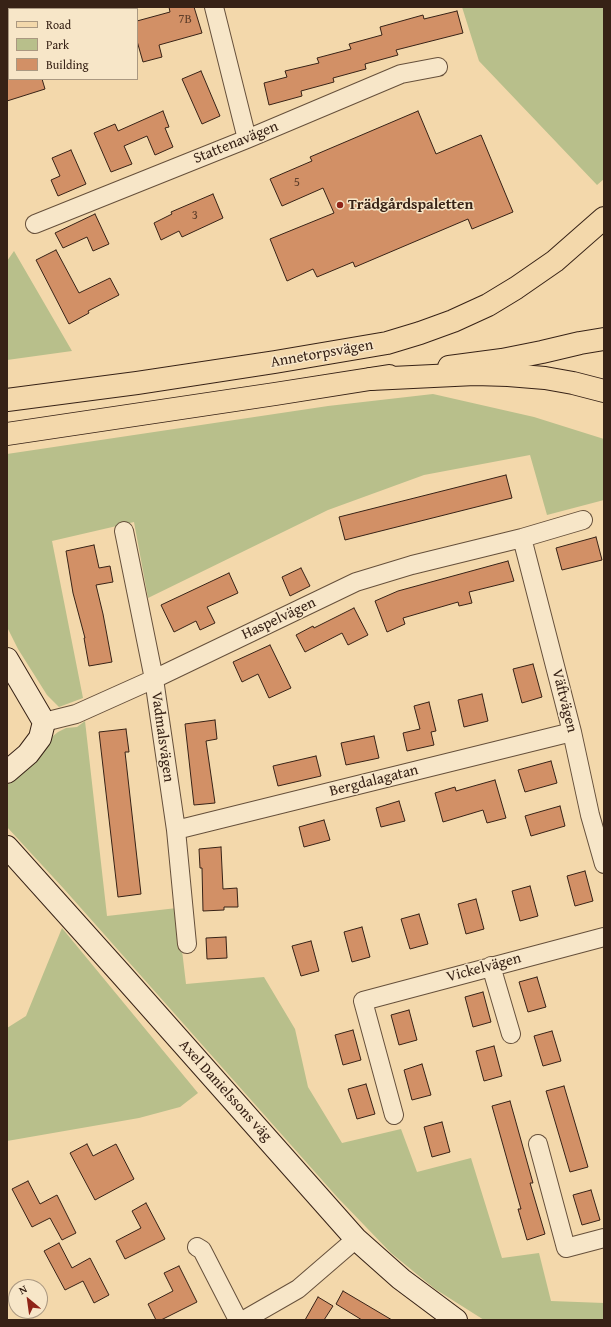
<!DOCTYPE html>
<meta charset="utf-8">
<style>
body{margin:0}
#map{position:relative;width:611px;height:1327px;overflow:hidden;background:#f3d8ab;font-family:"Gentium Book Plus",serif}
canvas{display:block}
.frame{position:absolute;inset:0;border:8px solid #372216;pointer-events:none}
.legend{position:absolute;left:8px;top:8px;width:130px;height:72px;box-sizing:border-box;background:#f7e6c8;border:1px solid #aa9881;margin:0;padding:5px 7px;list-style:none;font-size:12px;color:#372216}
.legend li{display:flex;align-items:center;gap:8px;height:20px}
.legend b{width:20px;border:1px solid #aa9881}
.north{position:absolute;left:8px;top:1279px;width:40px;height:40px;box-sizing:border-box;background:#f7e6c8;border:1px solid #aa9881;border-radius:50%;rotate:331deg;font-size:11px;font-weight:700;line-height:16px;text-align:center;color:#372216}
.north::after{content:'';display:block;margin:auto;width:14px;height:18px;background:#8f2418;clip-path:polygon(50% 0,100% 100%,50% 72%,0 100%)}
</style>
<div id="map">
<canvas width="611" height="1327"></canvas>
<div class="frame"></div>
<ul class="legend">
<li><b style="height:5px;background:#f3d8ab"></b>Road</li>
<li><b style="height:11px;background:#b8bf8b"></b>Park</li>
<li><b style="height:11px;background:#d29066"></b>Building</li>
</ul>
<div class="north">N</div>
</div>
<script>
const ctx = document.querySelector('canvas').getContext('2d');
ctx.lineJoin = 'round';
function fillPath(path, color) {
  ctx.fillStyle = color;
  ctx.fill(path, 'evenodd');
}
function poly(rows) {
  const path = new Path2D();
  for (const r of rows) {
    path.moveTo(r[0], r[1]);
    for (let i = 2; i < r.length; i += 2) path.lineTo(r[i], r[i + 1]);
  }
  return path;
}
function stroke(path, color, width, dash) {
  ctx.strokeStyle = color;
  ctx.lineWidth = width;
  ctx.lineCap = dash ? 'butt' : 'round';
  ctx.setLineDash(dash || []);
  ctx.stroke(path);
}
function drawText(font, color, halo, rows, align = 'center') {
  ctx.font = font + ' "Gentium Book Plus",serif';
  ctx.lineWidth = 3;
  ctx.setLineDash([]);
  ctx.textBaseline = 'middle';
  ctx.strokeStyle = halo;
  ctx.fillStyle = color;
  for (const [text, x, y, turn = 0] of rows) {
    ctx.save();
    ctx.translate(x, y);
    ctx.rotate((+turn || 0) * Math.PI / 180);
    ctx.textAlign = isNaN(turn) ? turn : align;
    if (halo) ctx.strokeText(text, 0, 0);
    ctx.fillText(text, 0, 0);
    ctx.restore();
  }
}
const green = poly([
 [462,7,604,7,604,179,597,185,479,61],
 [14,251,72,351,7,360,7,261],
 [433,394,534,417,604,439,604,500,547,515,530,455,424,475,328,510,148,598,134,522,52,541,83,698,59,707,47,695,18,649,7,627,7,454,328,406],
 [85,721,107,916,177,908,186,984,264,977,295,1029,308,1087,342,1143,401,1129,417,1172,471,1158,502,1258,539,1253,551,1301,604,1303,604,1320,484,1320,435,1289,391,1253,338,1198,64,889,7,827,7,785,41,755,53,736,58,732,66,728,77,727],
 [62,928,198,1093,180,1107,139,1118,7,1141,7,1028,26,1016]
]);
const building = poly([
 [169,7,194,7,202,33,159,45,162,57,143,62,137,41,137,21,170,12,169,7],
 [457,11,463,33,396,50,398,55,365,64,366,69,333,78,334,82,301,91,302,96,269,105,264,83,287,77,285,71,319,63,317,58,351,49,349,44,382,35,380,27,423,15,424,19,457,11],
 [201,71,220,116,202,124,182,79,201,71],
 [7,79,42,79,45,89,7,101,7,79],
 [163,111,169,127,165,128,173,147,155,155,147,136,124,146,132,164,111,172,94,133,115,124,118,131,163,111],
 [418,111,436,154,481,135,513,212,472,229,468,219,355,267,353,262,317,277,313,269,287,281,270,239,334,213,323,188,282,206,270,179,312,161,310,157,418,111],
 [71,150,86,184,58,196,51,180,60,176,52,158,71,150],
 [213,194,223,218,182,237,179,231,161,240,154,223,172,214,171,212,213,194],
 [95,214,109,244,93,251,87,237,63,248,55,233,95,214],
 [56,250,79,293,110,278,119,295,88,311,89,313,69,324,36,260,56,250],
 [506,475,512,498,345,540,339,517,506,475],
 [596,537,602,560,562,570,556,548,596,537],
 [94,545,99,568,110,566,113,582,96,585,103,614,112,662,89,666,84,638,85,638,73,593,66,551,94,545],
 [508,561,514,581,469,592,472,603,459,606,458,602,403,618,405,624,387,632,375,601,398,591,508,561],
 [301,568,310,586,290,596,282,577,301,568],
 [229,573,238,593,207,607,215,623,200,630,196,621,174,632,161,605,229,573],
 [354,608,368,635,348,645,342,633,305,652,296,635,313,626,314,628,354,608],
 [270,645,291,688,269,698,258,674,242,682,233,662,270,645],
 [533,664,542,697,522,703,513,669,533,664],
 [482,694,488,721,464,727,458,700,482,694],
 [429,702,436,731,431,732,434,745,407,751,403,733,420,729,414,706,429,702],
 [215,720,217,739,206,741,215,803,194,805,185,724,215,720],
 [126,729,129,752,125,752,141,894,118,897,99,732,126,729],
 [374,736,379,758,346,765,341,743,374,736],
 [316,756,321,776,278,786,273,766,316,756],
 [551,761,557,783,525,792,518,770,551,761],
 [495,780,506,818,487,823,483,810,443,822,435,793,455,787,456,791,495,780],
 [399,801,405,821,381,827,376,808,399,801],
 [560,806,565,826,531,836,525,816,560,806],
 [324,820,330,840,304,847,299,827,324,820],
 [221,847,223,889,237,888,238,907,224,907,224,910,203,911,202,868,200,868,199,849,221,847],
 [585,871,593,901,575,906,567,876,585,871],
 [530,886,538,916,520,921,512,891,530,886],
 [476,899,484,929,466,934,458,904,476,899],
 [419,914,428,944,410,949,401,919,419,914],
 [362,927,370,957,352,962,344,932,362,927],
 [226,937,227,958,207,959,206,938,226,937],
 [311,941,319,971,301,976,292,946,311,941],
 [537,977,546,1007,528,1012,519,982,537,977],
 [483,992,491,1022,473,1027,465,997,483,992],
 [409,1010,417,1040,399,1045,391,1015,409,1010],
 [353,1030,361,1060,343,1065,335,1035,353,1030],
 [552,1031,561,1061,543,1066,534,1036,552,1031],
 [494,1046,502,1076,484,1081,476,1051,494,1046],
 [422,1064,431,1095,412,1100,404,1070,422,1064],
 [366,1084,375,1114,357,1119,348,1089,366,1084],
 [564,1086,588,1167,570,1172,546,1091,564,1086],
 [510,1101,533,1183,530,1183,545,1234,527,1240,518,1209,521,1209,492,1106,510,1101],
 [442,1122,450,1152,432,1157,424,1127,442,1122],
 [87,1144,93,1156,116,1144,134,1179,95,1200,70,1153,87,1144],
 [28,1181,40,1204,57,1195,76,1233,62,1240,50,1218,32,1227,12,1189,28,1181],
 [591,1190,600,1220,582,1225,573,1195,591,1190],
 [146,1203,165,1239,125,1259,116,1241,141,1228,132,1211,146,1203],
 [59,1243,72,1268,90,1258,109,1295,94,1303,83,1281,65,1290,44,1251,59,1243],
 [179,1266,197,1302,161,1320,156,1320,148,1304,173,1291,164,1273,179,1266],
 [343,1291,392,1320,362,1320,336,1304,343,1291],
 [318,1297,333,1306,324,1320,305,1320,318,1297]
]);
const street = poly([
 [214,7,247,139],
 [69,9,77,7],
 [7,26,9,25],
 [35,224,247,139,401,74,438,67],
 [124,531,154,679,176,830,187,944],
 [522,538,572,732,590,815,604,864],
 [44,722,76,714,154,679,356,582,412,565,522,538,583,520],
 [176,830,572,732],
 [491,966,511,1034],
 [394,1115,363,1001,604,937],
 [538,1144,566,1248,604,1238],
 [197,1247,202,1250,238,1320],
 [244,1320,298,1289,356,1239]
]);
const secondary = poly([
 [7,659,44,722,40,738,28,754,7,772],
 [7,847,121,974,356,1239,401,1279,456,1320]
]);
const primary = poly([
 [449,367,502,360,542,352,580,343,604,339],
 [7,400,137,383,275,362,387,343,420,333,453,321,488,305,516,288,555,261,604,218],
 [7,434,275,394,389,376]
]);
const highway = poly([
 [371,379,475,374,508,375,545,378,573,383,604,391]
]);
const markers = [
 [340,205,4,"#8f2418"]
];
const numberNames = [
 ["7B",185,20],
 ["5",297,183],
 ["3",195,216]
];
const streetNames = [
 ["Stattenavägen",236,143,-22],
 ["Annetorpsvägen",322,354,-10],
 ["Haspelvägen",279,619,-25],
 ["Väftvägen",564,701,76],
 ["Vadmalsvägen",162,737,82],
 ["Bergdalagatan",374,781,-14],
 ["Vickelvägen",484,968,-15],
 ["Axel Danielssons väg",225,1091,48]
];
const poiNames = [
 ["Trädgårdspaletten",348,205]
];
fillPath(green, '#b8bf8b');
fillPath(building, '#d29066');
stroke(building, '#372216', 1);
stroke(street, '#66503b', 20);
stroke(secondary, '#372216', 24);
stroke(primary, '#372216', 24);
stroke(highway, '#372216', 24);
stroke(street, '#f7e6c8', 18);
stroke(secondary, '#f7e6c8', 22);
stroke(primary, '#f3d8ab', 22);
stroke(highway, '#f3d8ab', 22);
for (const [x, y, r, color] of markers) {
  const dot = new Path2D();
  dot.arc(x, y, r, 0, 2 * Math.PI);
  ctx.fillStyle = color;
  ctx.fill(dot);
  stroke(dot, '#f7e6c8', 1.5);
}
drawText('13px', '#5e3e2a', null, numberNames);
drawText('15px', '#372216', '#f7e6c8', streetNames);
drawText('bold 15px', '#372216', '#f7e6c8', poiNames, 'left');
</script>
